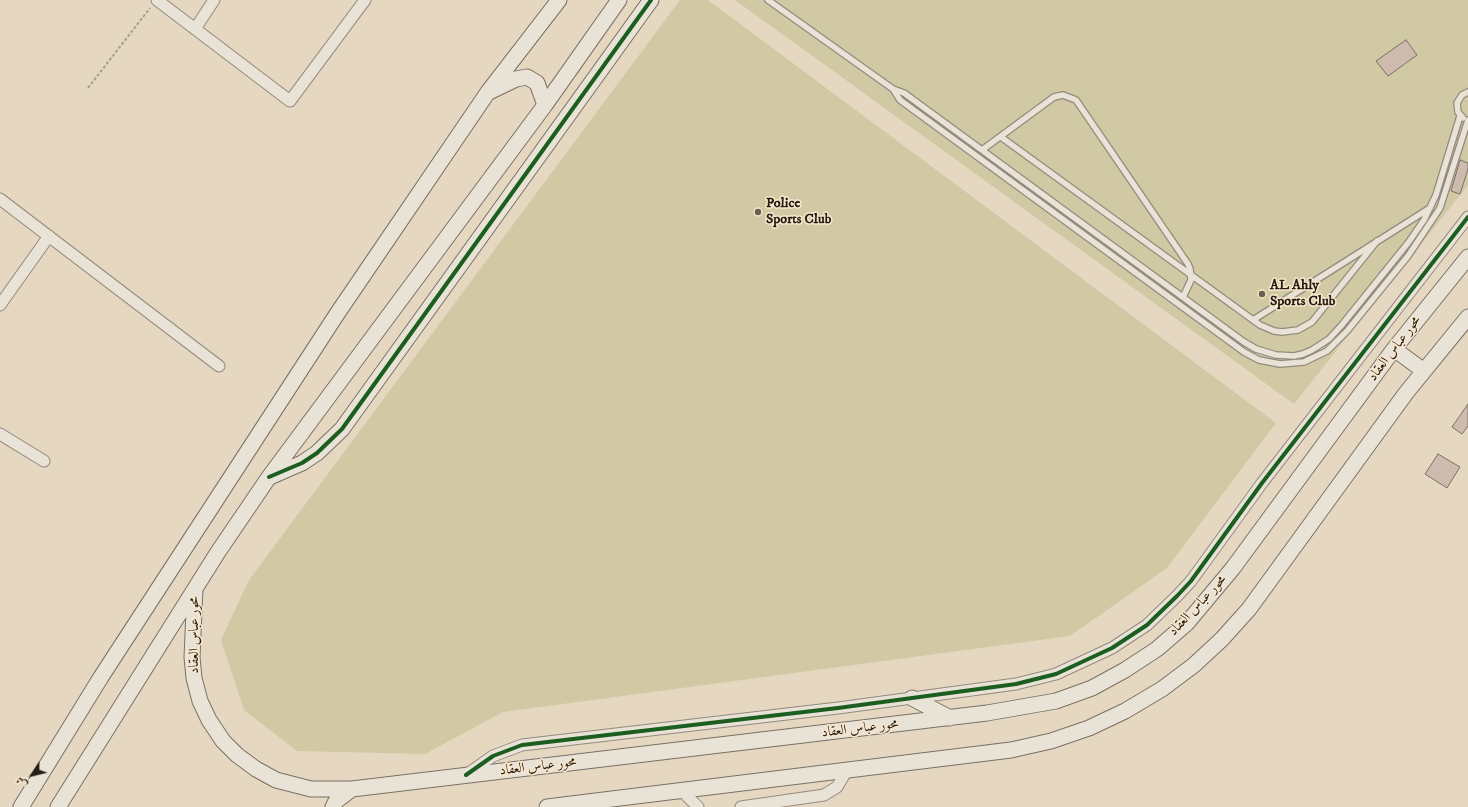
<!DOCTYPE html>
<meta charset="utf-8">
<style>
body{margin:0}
#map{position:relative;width:1468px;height:807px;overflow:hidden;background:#e6d7c1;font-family:"IM FELL DW Pica",Amiri,serif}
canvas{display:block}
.north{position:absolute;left:12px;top:755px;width:40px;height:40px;-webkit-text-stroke:3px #f8e7cd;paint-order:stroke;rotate:235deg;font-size:11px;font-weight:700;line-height:16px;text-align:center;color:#261d14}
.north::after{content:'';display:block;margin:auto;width:14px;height:18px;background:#261d14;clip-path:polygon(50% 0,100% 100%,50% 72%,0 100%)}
</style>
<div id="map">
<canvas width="1468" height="807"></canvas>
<div class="north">ش</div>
</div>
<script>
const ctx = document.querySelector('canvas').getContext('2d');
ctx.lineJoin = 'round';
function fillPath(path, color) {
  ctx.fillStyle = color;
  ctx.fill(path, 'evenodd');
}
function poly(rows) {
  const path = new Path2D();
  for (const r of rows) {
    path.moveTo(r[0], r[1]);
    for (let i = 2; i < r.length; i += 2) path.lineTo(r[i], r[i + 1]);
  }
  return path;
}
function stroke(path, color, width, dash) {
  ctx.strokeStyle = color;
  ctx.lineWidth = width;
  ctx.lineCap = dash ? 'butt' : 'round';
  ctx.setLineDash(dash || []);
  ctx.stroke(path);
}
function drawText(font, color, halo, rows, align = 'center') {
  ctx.font = font + ' "IM FELL DW Pica",Amiri,serif';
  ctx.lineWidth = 3;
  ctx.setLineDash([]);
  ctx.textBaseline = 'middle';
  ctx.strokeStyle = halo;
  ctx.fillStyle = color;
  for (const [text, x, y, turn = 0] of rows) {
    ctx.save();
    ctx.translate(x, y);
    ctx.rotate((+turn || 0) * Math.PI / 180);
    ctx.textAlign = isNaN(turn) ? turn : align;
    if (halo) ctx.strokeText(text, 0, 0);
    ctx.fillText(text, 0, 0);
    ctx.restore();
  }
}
const green = poly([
 [680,0,708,0,1276,423,1167,568,1070,636,503,712,425,754,297,751,244,710,221,640,249,580],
 [735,0,1468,0,1468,185,1294,404]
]);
const building = poly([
 [1406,40,1417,55,1388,76,1376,61,1406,40],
 [1460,160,1468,163,1468,169,1460,194,1451,191,1460,160],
 [1468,404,1468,426,1462,434,1452,427,1468,404],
 [1438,454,1460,467,1447,488,1425,474,1438,454]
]);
const path = poly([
 [88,88,150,8]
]);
const lane = poly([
 [768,0,893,89,904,93,1244,342,1256,349,1276,355,1294,356,1303,354,1312,350,1329,339,1341,326,1408,243,1424,220,1436,195,1460,116],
 [893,89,900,100,1244,352,1259,360,1280,364,1304,362,1327,351,1347,331,1408,256,1440,208,1468,120],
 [1463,118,1458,112,1457,103,1462,95,1468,92],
 [1001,137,1260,325,1274,331,1282,332,1298,330,1312,322,1377,241],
 [982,150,1054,97,1063,95,1076,100,1188,264,1190,269,1191,280,1183,297],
 [1253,320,1430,208]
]);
const street = poly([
 [157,0,290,101,365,0],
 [195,29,214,0],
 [0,199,219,366],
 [0,305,49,236],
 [0,434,44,461],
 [466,775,493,756,522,745,838,708,1016,684,1056,674,1112,648,1147,625,1177,596,1191,581,1262,483,1468,217],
 [681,790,698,807],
 [741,807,824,795,837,787,847,770]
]);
const secondary = poly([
 [491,91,516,79,527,77,537,83,545,105],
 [1394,349,1424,371],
 [270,477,302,463,317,453,342,429,651,0],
 [195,589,192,657,194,678,200,701,209,720,223,741,237,755,256,769,276,780,311,789,352,789,987,713,1056,701,1092,688,1125,670,1157,649,1187,623,1233,568,1394,349,1468,257],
 [912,698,950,718],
 [21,807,101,677,337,314,488,92,559,0],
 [58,807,218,552,269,477,545,105,619,0],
 [333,807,336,801,352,789],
 [547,807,1011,750,1051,741,1089,728,1125,711,1162,689,1194,665,1222,639,1249,609,1406,393,1468,317]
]);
const cycleway = poly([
 [269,477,302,463,317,453,342,429,651,0],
 [466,775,493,756,522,745,838,708,1016,684,1056,674,1112,648,1147,625,1177,596,1191,581,1262,483,1468,217]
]);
const markers = [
 [758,212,4,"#695e51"],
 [1262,294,4,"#695e51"]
];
const poiNames = [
 ["Police",766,204],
 ["Sports Club",766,220],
 ["AL Ahly",1270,286],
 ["Sports Club",1270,302]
];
const streetNames = [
 ["محور عباس العقاد",1395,349,-53],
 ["محور عباس العقاد",1198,606,-47],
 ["محور عباس العقاد",195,635,-90],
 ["محور عباس العقاد",860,729,-7],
 ["محور عباس العقاد",538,767,-7]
];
fillPath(green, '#d1c9a3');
fillPath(building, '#cebbad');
stroke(building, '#797165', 1);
stroke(lane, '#948a7d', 8);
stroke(street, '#948a7d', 13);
stroke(secondary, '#797165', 17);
stroke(path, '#a59e96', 2, [3, 2]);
stroke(lane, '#e9e2d7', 5.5);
stroke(street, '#e9e2d7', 11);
stroke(secondary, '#e9e2d7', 15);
stroke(cycleway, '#1b5e20', 4);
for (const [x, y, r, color] of markers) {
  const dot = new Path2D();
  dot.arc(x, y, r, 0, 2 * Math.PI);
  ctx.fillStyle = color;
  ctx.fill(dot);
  stroke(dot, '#f8e7cd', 1.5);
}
drawText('bold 14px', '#261d14', '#f8e7cd', poiNames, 'left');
drawText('14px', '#261d14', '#f8e7cd', streetNames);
</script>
